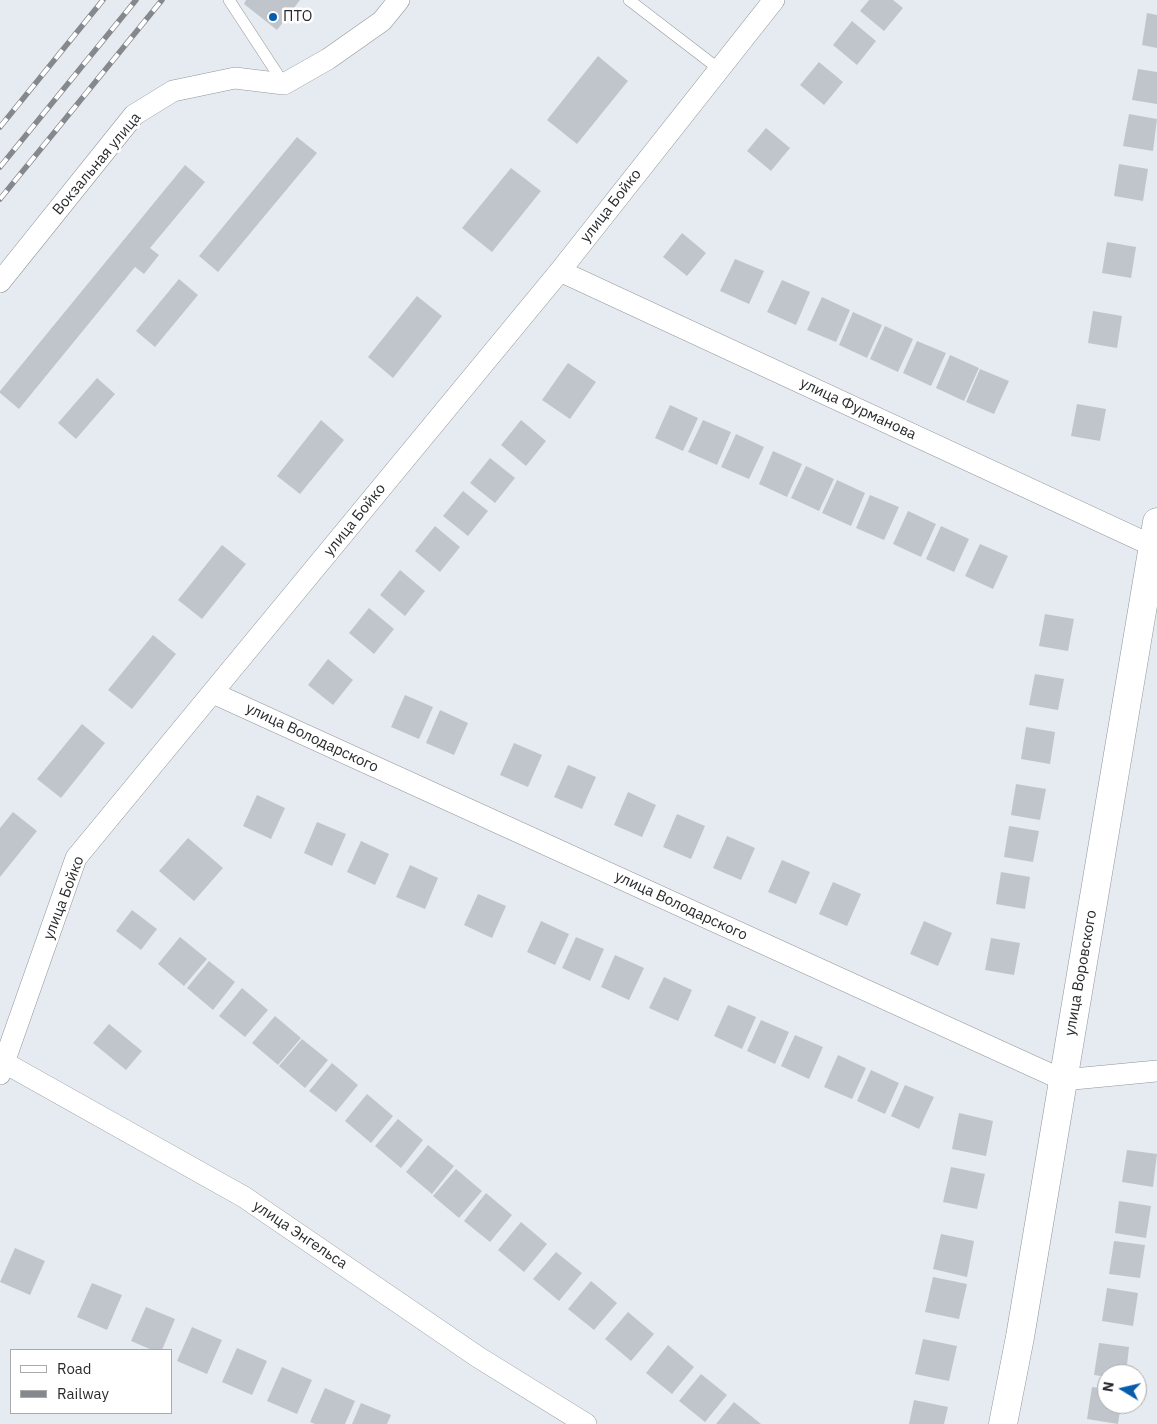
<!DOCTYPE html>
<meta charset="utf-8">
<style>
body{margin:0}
#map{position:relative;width:1157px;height:1424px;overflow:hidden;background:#e6ebf1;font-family:"IBM Plex Sans",sans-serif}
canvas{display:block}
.legend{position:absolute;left:10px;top:1349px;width:162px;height:65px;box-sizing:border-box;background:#fff;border:1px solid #a9aaab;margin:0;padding:6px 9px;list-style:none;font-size:15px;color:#282a2c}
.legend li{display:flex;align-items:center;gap:10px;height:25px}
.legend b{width:25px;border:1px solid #a9aaab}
.north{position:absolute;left:1097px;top:1364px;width:50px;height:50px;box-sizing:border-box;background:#fff;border:1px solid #a9aaab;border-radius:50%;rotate:279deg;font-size:14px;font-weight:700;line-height:20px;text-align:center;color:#282a2c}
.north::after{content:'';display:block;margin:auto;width:18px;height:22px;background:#065dab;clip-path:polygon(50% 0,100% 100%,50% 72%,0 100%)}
</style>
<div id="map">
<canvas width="1157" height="1424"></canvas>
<ul class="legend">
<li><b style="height:6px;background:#fff"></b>Road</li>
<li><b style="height:6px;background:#85888c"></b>Railway</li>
</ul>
<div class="north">N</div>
</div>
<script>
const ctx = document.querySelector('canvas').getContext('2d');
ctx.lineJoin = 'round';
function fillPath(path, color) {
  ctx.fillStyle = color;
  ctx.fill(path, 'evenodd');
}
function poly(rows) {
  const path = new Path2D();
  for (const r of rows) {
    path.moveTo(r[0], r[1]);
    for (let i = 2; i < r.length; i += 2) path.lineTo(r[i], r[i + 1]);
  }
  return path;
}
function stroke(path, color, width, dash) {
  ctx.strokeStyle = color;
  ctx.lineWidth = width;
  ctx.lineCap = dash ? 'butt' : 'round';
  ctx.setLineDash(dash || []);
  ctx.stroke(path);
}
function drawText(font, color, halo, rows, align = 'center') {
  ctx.font = font + ' "IBM Plex Sans",sans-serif';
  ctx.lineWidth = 5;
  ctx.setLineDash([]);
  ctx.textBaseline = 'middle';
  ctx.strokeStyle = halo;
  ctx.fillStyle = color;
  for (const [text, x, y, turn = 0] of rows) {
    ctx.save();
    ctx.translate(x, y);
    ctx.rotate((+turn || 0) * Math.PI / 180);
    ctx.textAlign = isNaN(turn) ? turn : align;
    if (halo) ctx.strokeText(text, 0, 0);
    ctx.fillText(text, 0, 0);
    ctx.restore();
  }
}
const building = poly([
 [246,0,300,0,277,30,244,4],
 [869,0,893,0,903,8,884,31,860,11],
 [1147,13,1157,15,1157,48,1142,45],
 [852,21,876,41,857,65,833,45],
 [598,56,628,81,577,144,547,120],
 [819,62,843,82,824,105,800,85],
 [1138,69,1157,72,1157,104,1132,100],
 [1129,114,1157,119,1153,151,1123,146],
 [766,128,790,148,771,171,747,151],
 [297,137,317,153,218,272,199,256],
 [1119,164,1148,169,1143,201,1114,196],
 [185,165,205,182,150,248,159,255,144,274,135,267,19,409,0,393,0,391],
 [511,168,541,191,492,252,462,228],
 [682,233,706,253,687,276,663,257],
 [1107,242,1136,247,1131,278,1102,273],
 [735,259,764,271,749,304,720,291],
 [179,279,198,295,155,347,136,331],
 [782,280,810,292,796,325,767,312],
 [417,296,442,316,393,378,368,357],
 [822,297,850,310,836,342,807,330],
 [1093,311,1122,316,1117,348,1088,343],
 [853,312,882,325,867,358,839,345],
 [885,326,913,339,898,372,870,359],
 [917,341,946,353,931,386,903,373],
 [950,355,979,368,964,401,936,388],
 [568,363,596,382,570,419,542,400],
 [980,369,1009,381,994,414,966,402],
 [97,378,115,394,76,439,58,423],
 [1077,404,1106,409,1100,441,1071,436],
 [670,405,698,418,683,451,655,438],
 [321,420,344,440,300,494,277,476],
 [521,420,546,441,526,466,501,445],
 [703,420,731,432,717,465,688,452],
 [736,434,764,447,749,479,721,467],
 [773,451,802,464,787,497,759,484],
 [490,458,515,478,495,503,470,483],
 [806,466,834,479,819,511,791,498],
 [837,480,865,493,851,526,822,513],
 [463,491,488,511,468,536,443,516],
 [870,495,899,507,884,540,856,528],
 [908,511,936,524,921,557,893,544],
 [435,526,460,547,440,572,415,551],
 [941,526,969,539,954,572,926,559],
 [980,544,1008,556,993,589,965,576],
 [222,545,246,564,202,619,178,600],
 [400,570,425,591,405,616,380,595],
 [369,608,394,629,374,654,349,633],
 [1045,614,1074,619,1068,651,1039,646],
 [153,635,176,654,132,709,108,690],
 [328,659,353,680,333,705,308,685],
 [1035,674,1064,679,1058,710,1029,705],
 [405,695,433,707,419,739,391,727],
 [440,710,468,723,454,755,426,743],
 [82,724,105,743,61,798,37,779],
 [1026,727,1055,732,1050,764,1021,759],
 [514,743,542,755,528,787,500,775],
 [568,765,596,777,582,809,554,797],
 [1016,784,1046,789,1040,820,1011,815],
 [628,792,656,805,642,837,614,825],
 [257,795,285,808,271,839,243,826],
 [13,812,37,831,0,877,0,828],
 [677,814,705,826,691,859,663,847],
 [317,822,346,834,332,866,304,853],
 [1009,826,1039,831,1033,862,1004,857],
 [727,836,755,848,741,880,713,868],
 [188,838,223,868,194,901,159,871],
 [361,841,389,854,375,885,347,872],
 [782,860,810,872,796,904,768,892],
 [410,865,438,878,425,909,396,897],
 [1001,872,1030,877,1025,909,996,904],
 [833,882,861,894,847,926,819,914],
 [478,894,506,906,492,938,464,925],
 [132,910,157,929,141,950,116,931],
 [541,921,569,934,555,965,527,952],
 [924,921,952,933,938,966,910,954],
 [180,937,207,959,184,986,158,964],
 [576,937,604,949,590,981,562,968],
 [991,938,1020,943,1014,975,985,970],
 [615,955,644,968,629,1000,601,987],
 [209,961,235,982,213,1010,187,988],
 [664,977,692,990,678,1021,649,1008],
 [242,988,268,1010,245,1037,219,1016],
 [728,1005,756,1017,742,1049,714,1036],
 [275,1016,301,1038,278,1065,252,1043],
 [761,1020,789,1032,775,1064,747,1051],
 [109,1024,142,1051,126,1070,93,1043],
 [795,1035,823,1047,809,1079,781,1066],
 [302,1039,328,1060,305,1088,279,1066],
 [838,1055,866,1068,852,1099,824,1087],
 [332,1063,358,1085,336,1112,309,1091],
 [871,1070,899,1083,885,1114,857,1101],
 [905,1085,934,1097,919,1129,891,1116],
 [367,1094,393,1116,371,1143,345,1121],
 [959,1113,993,1121,986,1156,952,1149],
 [398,1119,423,1140,401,1168,375,1146],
 [428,1145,454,1166,432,1194,406,1172],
 [1127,1150,1157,1154,1153,1187,1122,1182],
 [951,1167,985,1174,977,1209,943,1202],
 [456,1169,482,1191,459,1218,433,1196],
 [486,1193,512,1215,490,1242,464,1221],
 [1119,1201,1151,1206,1146,1238,1115,1233],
 [521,1222,547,1244,524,1272,498,1250],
 [941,1234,974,1241,967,1277,933,1269],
 [1114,1241,1145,1245,1140,1278,1109,1274],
 [15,1248,45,1261,30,1295,0,1282],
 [556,1252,582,1273,559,1301,533,1279],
 [933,1277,967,1284,959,1319,925,1312],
 [591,1281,617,1303,594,1330,568,1309],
 [92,1283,122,1295,107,1330,77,1317],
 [1107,1288,1138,1293,1133,1326,1102,1321],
 [146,1307,175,1319,162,1350,152,1350,131,1341],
 [628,1312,654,1334,631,1361,605,1339],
 [192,1327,222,1340,207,1374,177,1361],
 [923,1339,957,1346,949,1381,915,1374],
 [1099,1343,1129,1347,1126,1374,1107,1374,1107,1377,1094,1375],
 [668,1345,694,1367,672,1394,646,1373],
 [237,1348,267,1361,252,1395,222,1382],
 [282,1367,312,1380,297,1414,267,1401],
 [701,1374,727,1395,705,1422,679,1401],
 [1092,1387,1107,1389,1107,1404,1121,1404,1118,1424,1087,1419],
 [325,1388,355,1401,345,1424,315,1424,310,1422],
 [914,1400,948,1407,944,1424,909,1424],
 [734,1402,761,1424,716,1424],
 [361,1403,391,1415,387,1424,352,1424]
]);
const service = poly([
 [229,0,284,84],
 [629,0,719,69]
]);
const minor = poly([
 [560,271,1153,546,1157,545],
 [0,282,134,115,173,91,235,78,284,84,328,59,382,21,399,0],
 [213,693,1063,1080,1157,1071],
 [0,1066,5,1063,244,1197,478,1357,586,1424],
 [0,1074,76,858,560,271,774,0]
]);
const tertiary = poly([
 [1003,1424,1020,1337,1157,522]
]);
const rail = poly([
 [0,127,103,0],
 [0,167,136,0],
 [0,199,162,0]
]);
const markers = [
 [273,17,5,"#065dab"]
];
const poiNames = [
 ["ПТО",283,17]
];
const streetNames = [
 ["Вокзальная улица",97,164,-50],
 ["улица Бойко",611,206,-52],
 ["улица Фурманова",858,409,25],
 ["улица Бойко",355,520,-51],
 ["улица Володарского",312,738,25],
 ["улица Бойко",64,898,-69],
 ["улица Володарского",681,906,25],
 ["улица Воровского",1081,973,-80],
 ["улица Энгельса",300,1235,34]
];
fillPath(building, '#c0c5cb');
stroke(service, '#91969b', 12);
stroke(minor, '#91969b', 22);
stroke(tertiary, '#91969b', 29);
stroke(service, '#fff', 11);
stroke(minor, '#fff', 21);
stroke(tertiary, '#fff', 28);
stroke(rail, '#85888c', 5.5);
stroke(rail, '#fff', 4, [11]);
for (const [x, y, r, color] of markers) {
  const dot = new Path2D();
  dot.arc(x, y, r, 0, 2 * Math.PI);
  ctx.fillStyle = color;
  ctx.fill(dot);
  stroke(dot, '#fff', 2);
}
drawText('15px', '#282a2c', '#fff', poiNames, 'left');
drawText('15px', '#282a2c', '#fff', streetNames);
</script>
